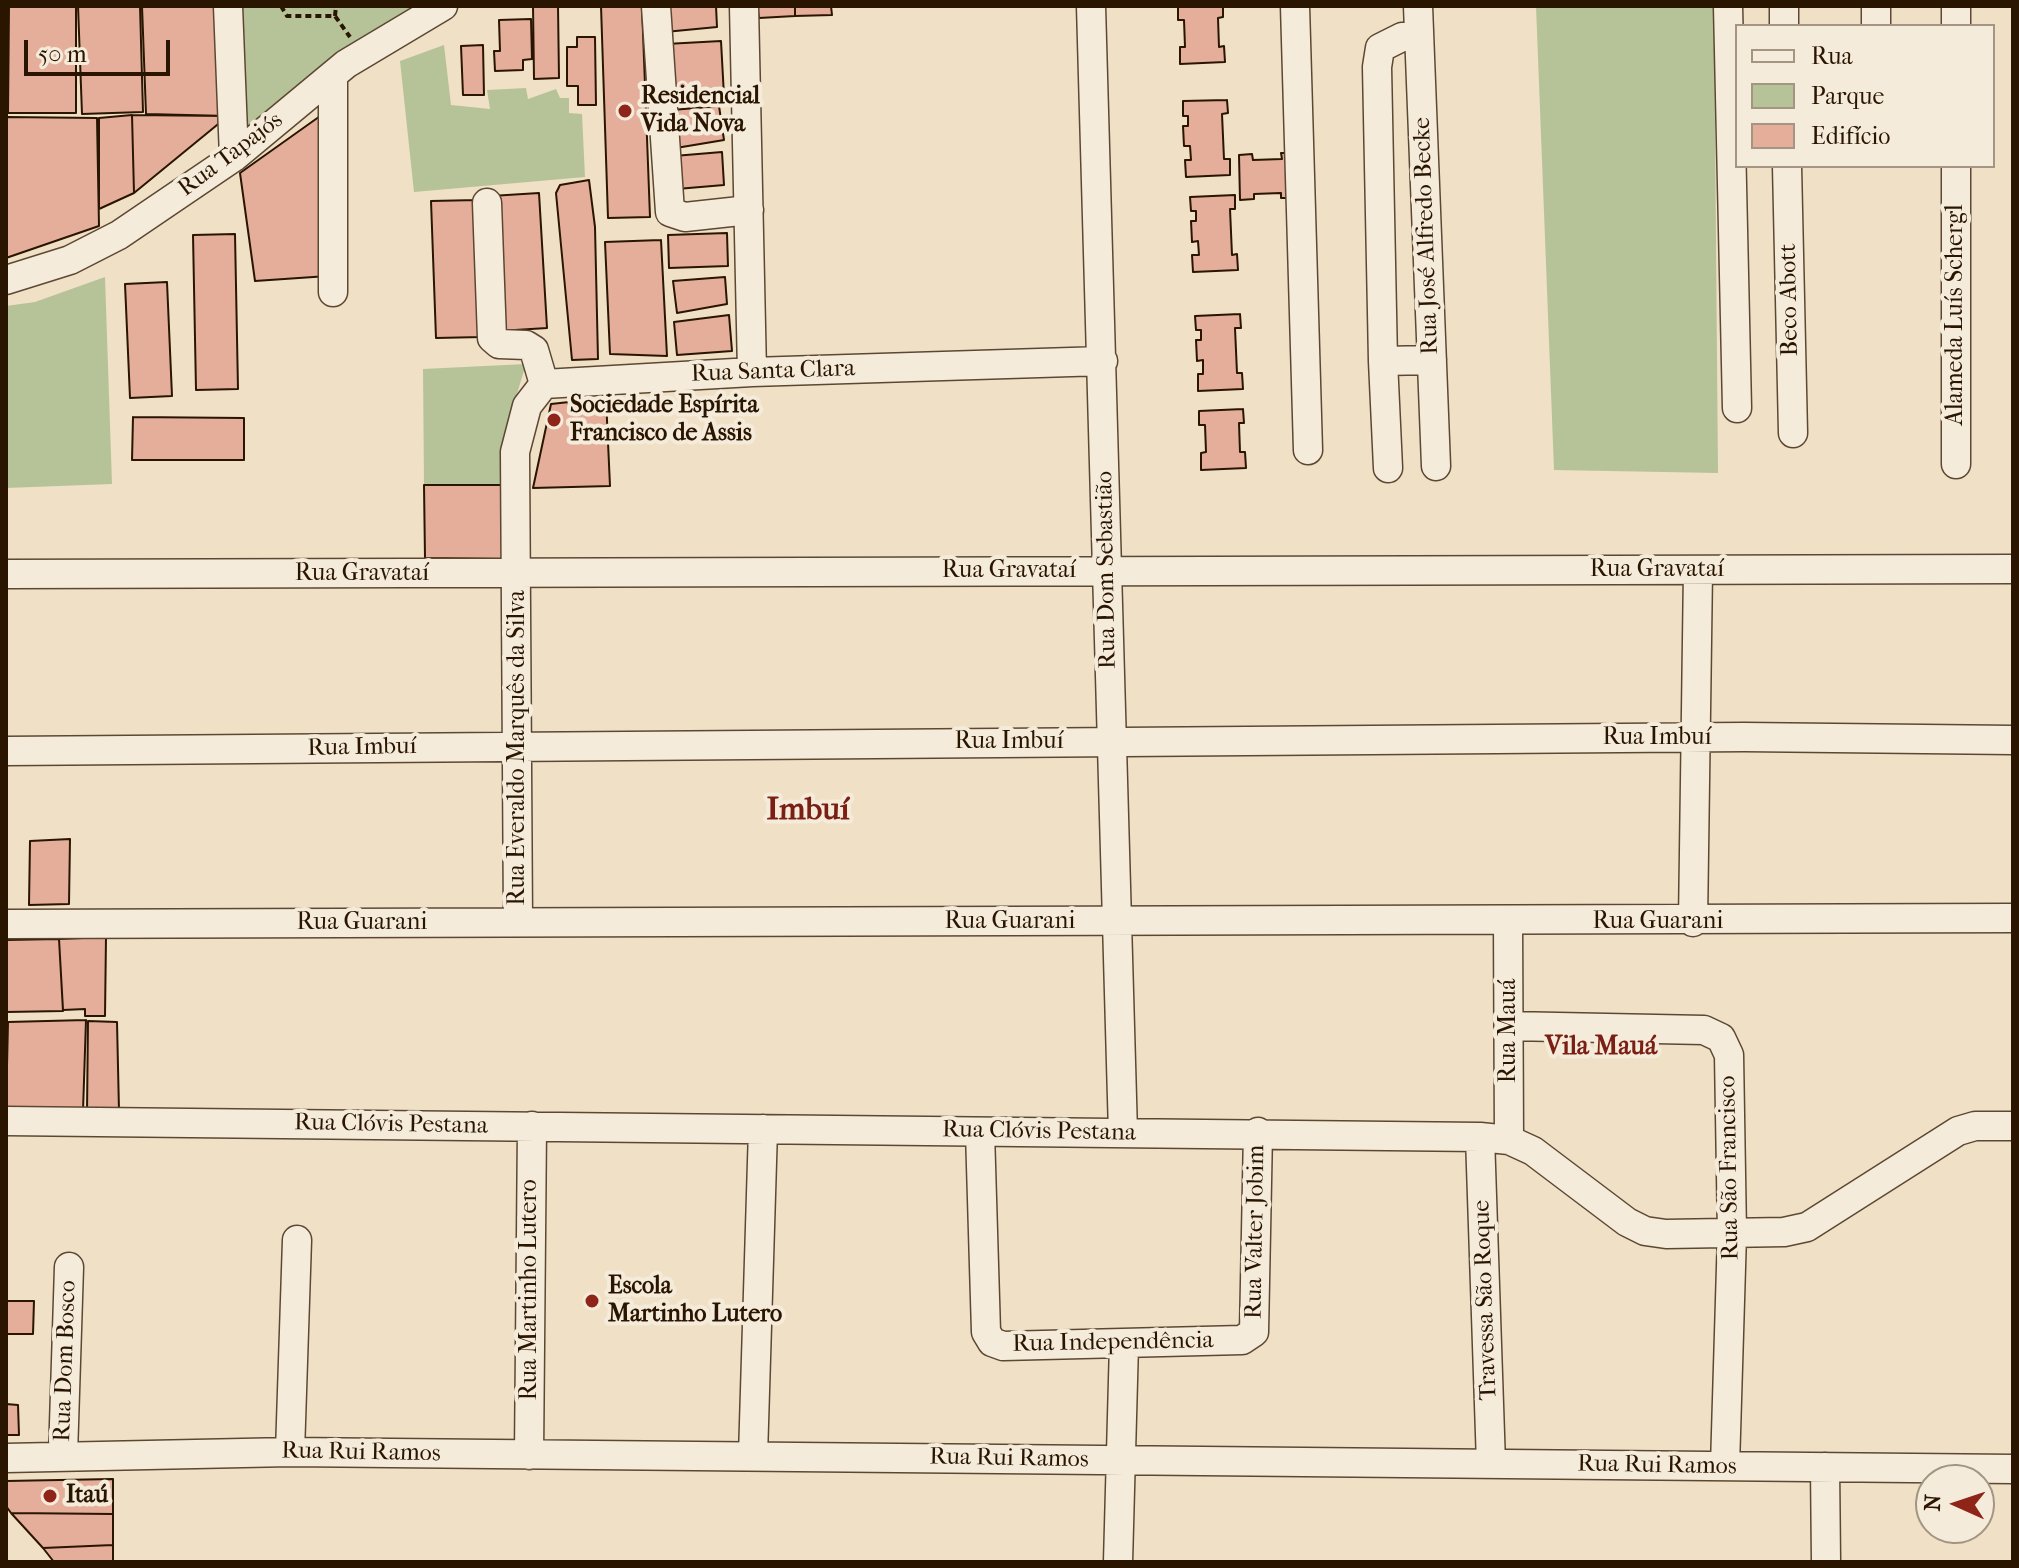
<!DOCTYPE html>
<meta charset="utf-8">
<style>
body{margin:0}
#map{position:relative;width:2019px;height:1568px;overflow:hidden;background:#f0e0c6;font-family:"IM FELL French Canon",serif}
canvas{display:block}
.frame{position:absolute;inset:0;border:8px solid #2a1500;pointer-events:none}
.legend{position:absolute;left:1735px;top:24px;width:260px;height:144px;box-sizing:border-box;background:#f5ebda;border:2px solid #a49583;margin:0;padding:10px 14px;list-style:none;font-size:24px;color:#2a1500}
.legend li{display:flex;align-items:center;gap:16px;height:40px}
.legend b{width:40px;border:2px solid #a49583}
.north{position:absolute;left:1915px;top:1464px;width:80px;height:80px;box-sizing:border-box;background:#f5ebda;border:2px solid #a49583;border-radius:50%;rotate:273deg;font-size:22px;font-weight:700;line-height:32px;text-align:center;color:#2a1500}
.north::after{content:'';display:block;margin:auto;width:28px;height:36px;background:#8f2418;clip-path:polygon(50% 0,100% 100%,50% 72%,0 100%)}
.scale{position:absolute;left:24px;top:40px;width:146px;height:36px;box-sizing:border-box;border:4px solid #2a1500;border-top:0;padding-left:10px;font-size:24px;line-height:28px;white-space:nowrap;color:#2a1500;-webkit-text-stroke:6px #f5ebda;paint-order:stroke}
</style>
<div id="map">
<canvas width="2019" height="1568"></canvas>
<div class="frame"></div>
<ul class="legend">
<li><b style="height:10px;background:#f5ebda"></b>Rua</li>
<li><b style="height:22px;background:#b6c398"></b>Parque</li>
<li><b style="height:22px;background:#e4ae9b"></b>Edifício</li>
</ul>
<div class="north">N</div>
<div class="scale">50 m</div>
</div>
<script>
const ctx = document.querySelector('canvas').getContext('2d');
ctx.lineJoin = 'round';
function fillPath(path, color) {
  ctx.fillStyle = color;
  ctx.fill(path, 'evenodd');
}
function poly(rows) {
  const path = new Path2D();
  for (const r of rows) {
    path.moveTo(r[0], r[1]);
    for (let i = 2; i < r.length; i += 2) path.lineTo(r[i], r[i + 1]);
  }
  return path;
}
function stroke(path, color, width, dash) {
  ctx.strokeStyle = color;
  ctx.lineWidth = width;
  ctx.lineCap = dash ? 'butt' : 'round';
  ctx.setLineDash(dash || []);
  ctx.stroke(path);
}
function drawText(font, color, halo, rows, align = 'center') {
  ctx.font = font + ' "IM FELL French Canon",serif';
  ctx.lineWidth = 8;
  ctx.setLineDash([]);
  ctx.textBaseline = 'middle';
  ctx.strokeStyle = halo;
  ctx.fillStyle = color;
  for (const [text, x, y, turn = 0] of rows) {
    ctx.save();
    ctx.translate(x, y);
    ctx.rotate((+turn || 0) * Math.PI / 180);
    ctx.textAlign = isNaN(turn) ? turn : align;
    if (halo) ctx.strokeText(text, 0, 0);
    ctx.fillText(text, 0, 0);
    ctx.restore();
  }
}
const green = poly([
 [237,6,413,6,342,51,243,135],
 [1536,6,1714,6,1718,473,1554,470],
 [444,45,451,105,490,109,487,90,526,88,528,99,556,89,560,98,569,98,569,113,582,114,585,177,414,192,400,61],
 [105,277,112,484,6,488,6,306,35,302],
 [526,364,503,440,502,485,424,485,423,369]
]);
const building = poly([
 [6,6,9,6,6,114,6,6],
 [9,6,76,6,76,113,8,113,9,6],
 [78,6,140,6,143,112,82,114,78,6],
 [142,6,223,6,228,116,146,114,142,6],
 [533,6,558,6,559,78,534,79,533,6],
 [601,6,642,6,650,217,608,218,601,6],
 [664,6,716,6,717,27,665,32,664,6],
 [757,6,795,6,795,16,759,18,757,6],
 [795,6,831,6,832,15,795,16,795,6],
 [1178,6,1223,6,1223,17,1218,18,1219,47,1224,46,1225,62,1180,64,1180,47,1185,47,1184,20,1178,20,1178,6],
 [531,19,532,59,523,60,523,70,495,71,494,51,500,51,499,20,531,19],
 [577,37,595,37,596,105,578,105,578,86,567,86,567,47,577,47,577,37],
 [721,41,724,96,669,99,666,44,721,41],
 [483,45,484,95,463,95,461,46,483,45],
 [1227,100,1228,113,1222,114,1224,159,1230,159,1230,175,1186,177,1185,160,1191,160,1190,146,1184,146,1183,126,1188,126,1188,116,1183,116,1183,101,1227,100],
 [719,106,724,140,676,148,672,110,719,106],
 [323,114,328,276,255,281,240,173,323,114],
 [132,115,134,193,99,209,99,118,132,115],
 [132,115,228,116,134,193,132,115],
 [6,117,97,118,99,226,6,258,6,117],
 [722,152,724,185,677,189,674,156,722,152],
 [1281,153,1297,153,1298,198,1281,198,1281,193,1254,194,1254,199,1240,200,1239,155,1252,154,1253,160,1282,159,1281,153],
 [589,180,595,227,598,359,572,360,556,193,560,185,589,180],
 [539,193,547,328,499,331,491,196,539,193],
 [1235,195,1235,209,1230,209,1232,255,1237,254,1238,270,1193,272,1192,255,1199,255,1198,241,1192,242,1191,221,1196,221,1196,211,1191,211,1190,197,1235,195],
 [478,200,482,337,436,338,431,201,478,200],
 [727,233,728,266,669,268,668,235,727,233],
 [235,234,238,389,196,390,193,235,235,234],
 [661,240,667,356,610,354,605,242,661,240],
 [725,277,727,304,677,313,673,281,725,277],
 [167,282,172,396,130,398,125,284,167,282],
 [1240,314,1241,328,1235,328,1237,373,1242,373,1243,389,1198,391,1198,374,1203,374,1203,360,1197,361,1196,340,1201,340,1201,330,1196,330,1195,316,1240,314],
 [729,315,732,351,677,355,674,322,729,315],
 [606,398,610,486,533,488,551,404,606,398],
 [1243,409,1244,423,1239,423,1240,452,1245,452,1246,468,1201,470,1201,453,1206,452,1205,425,1199,425,1199,411,1243,409],
 [133,417,244,418,244,460,132,460,133,417],
 [424,485,502,485,502,559,425,558,424,485],
 [70,839,69,904,29,905,30,841,70,839],
 [106,937,105,1016,85,1016,85,1009,63,1010,59,939,106,937],
 [59,939,63,1011,6,1012,6,940,59,939],
 [86,1020,83,1111,6,1109,8,1022,86,1020],
 [88,1021,117,1022,119,1111,87,1112,88,1021],
 [6,1301,34,1301,33,1334,6,1334,6,1301],
 [6,1404,18,1405,19,1435,6,1435,6,1404],
 [113,1479,113,1514,11,1513,6,1506,6,1481,113,1479],
 [11,1513,113,1514,113,1545,43,1548,11,1513],
 [113,1545,113,1562,54,1562,43,1548,113,1545]
]);
const path = poly([
 [281,6,287,16,335,16,350,37],
 [335,16,336,6]
]);
const minor = poly([
 [228,6,234,157],
 [656,6,670,212,685,217,749,210],
 [744,6,752,372],
 [1091,6,1123,1133],
 [1295,6,1308,450],
 [1418,6,1436,466],
 [1728,6,1737,408],
 [1784,6,1784,26],
 [1876,6,1876,26],
 [1956,26,1956,6],
 [1419,36,1402,37,1380,48,1377,67,1383,361,1432,360],
 [1787,166,1793,433],
 [487,203,492,338,499,344,526,345,534,350,544,384],
 [6,280,70,260,119,235,234,157,346,64,443,6],
 [333,292,333,75],
 [1383,361,1388,468],
 [1956,464,1956,166],
 [6,574,2013,569],
 [6,751,1744,737,2013,740],
 [518,922,515,452,527,406,544,384,752,372,1103,361],
 [1508,922,1509,1140],
 [1693,922,1698,570],
 [6,924,2013,918],
 [1509,1026,1704,1030,1721,1038,1729,1055,1732,1234,1725,1466],
 [6,1121,1480,1137,1509,1140,1533,1151,1627,1222,1645,1231,1666,1234,1784,1232,1807,1227,1958,1131,1975,1126,2013,1126],
 [980,1132,986,1332,992,1342,1003,1346,1242,1340,1254,1332,1258,1132],
 [1480,1137,1491,1464],
 [290,1452,297,1240],
 [63,1455,69,1267],
 [529,1455,532,1126],
 [753,1456,763,1129],
 [6,1458,290,1452,2013,1469],
 [1825,1467,1826,1562],
 [1118,1562,1124,1344]
]);
const markers = [
 [625,111,8,"#8f2418"],
 [554,420,8,"#8f2418"],
 [592,1301,8,"#8f2418"],
 [50,1496,8,"#8f2418"]
];
const poiNames = [
 ["Residencial",641,97],
 ["Vida Nova",641,125],
 ["Sociedade Espírita",570,406],
 ["Francisco de Assis",570,434],
 ["Escola",608,1287],
 ["Martinho Lutero",608,1315],
 ["Itaú",66,1496]
];
const streetNames = [
 ["Rua Tapajós",231,155,-37],
 ["Rua José Alfredo Becke",1427,236,-92],
 ["Beco Abott",1790,300,-91],
 ["Alameda Luís Schergl",1956,315,-90],
 ["Rua Santa Clara",773,372,-2],
 ["Rua Dom Sebastião",1107,570,-91],
 ["Rua Gravataí",1657,570],
 ["Rua Gravataí",1009,571],
 ["Rua Gravataí",362,574],
 ["Rua Imbuí",1657,738],
 ["Rua Imbuí",1009,742],
 ["Rua Imbuí",362,748,-1],
 ["Rua Everaldo Marquês da Silva",518,748,-90],
 ["Rua Guarani",1010,922],
 ["Rua Guarani",1658,922],
 ["Rua Guarani",362,923],
 ["Rua Mauá",1509,1031,-90],
 ["Rua Clóvis Pestana",391,1125,1],
 ["Rua Clóvis Pestana",1039,1132,1],
 ["Rua São Francisco",1730,1168,-91],
 ["Rua Valter Jobim",1256,1232,-89],
 ["Rua Martinho Lutero",530,1290,-90],
 ["Travessa São Roque",1486,1300,-92],
 ["Rua Independência",1113,1343,-1],
 ["Rua Dom Bosco",66,1361,-88],
 ["Rua Rui Ramos",361,1453,1],
 ["Rua Rui Ramos",1009,1459,1],
 ["Rua Rui Ramos",1657,1466,1]
];
const neighbourhoodNames = [
 ["Vila Mauá",1601,1048]
];
const districtNames = [
 ["Imbuí",808,811]
];
fillPath(green, '#b6c398');
fillPath(building, '#e4ae9b');
stroke(building, '#2a1500', 2);
stroke(minor, '#5c4832', 31);
stroke(path, '#2a1500', 4, [6, 4]);
stroke(minor, '#f5ebda', 28);
for (const [x, y, r, color] of markers) {
  const dot = new Path2D();
  dot.arc(x, y, r, 0, 2 * Math.PI);
  ctx.fillStyle = color;
  ctx.fill(dot);
  stroke(dot, '#f5ebda', 3);
}
drawText('bold 24px', '#2a1500', '#f5ebda', poiNames, 'left');
drawText('24px', '#2a1500', '#f5ebda', streetNames);
drawText('bold 26px', '#7a1f14', '#f5ebda', neighbourhoodNames);
drawText('bold 32px', '#7a1f14', '#f5ebda', districtNames);
</script>
